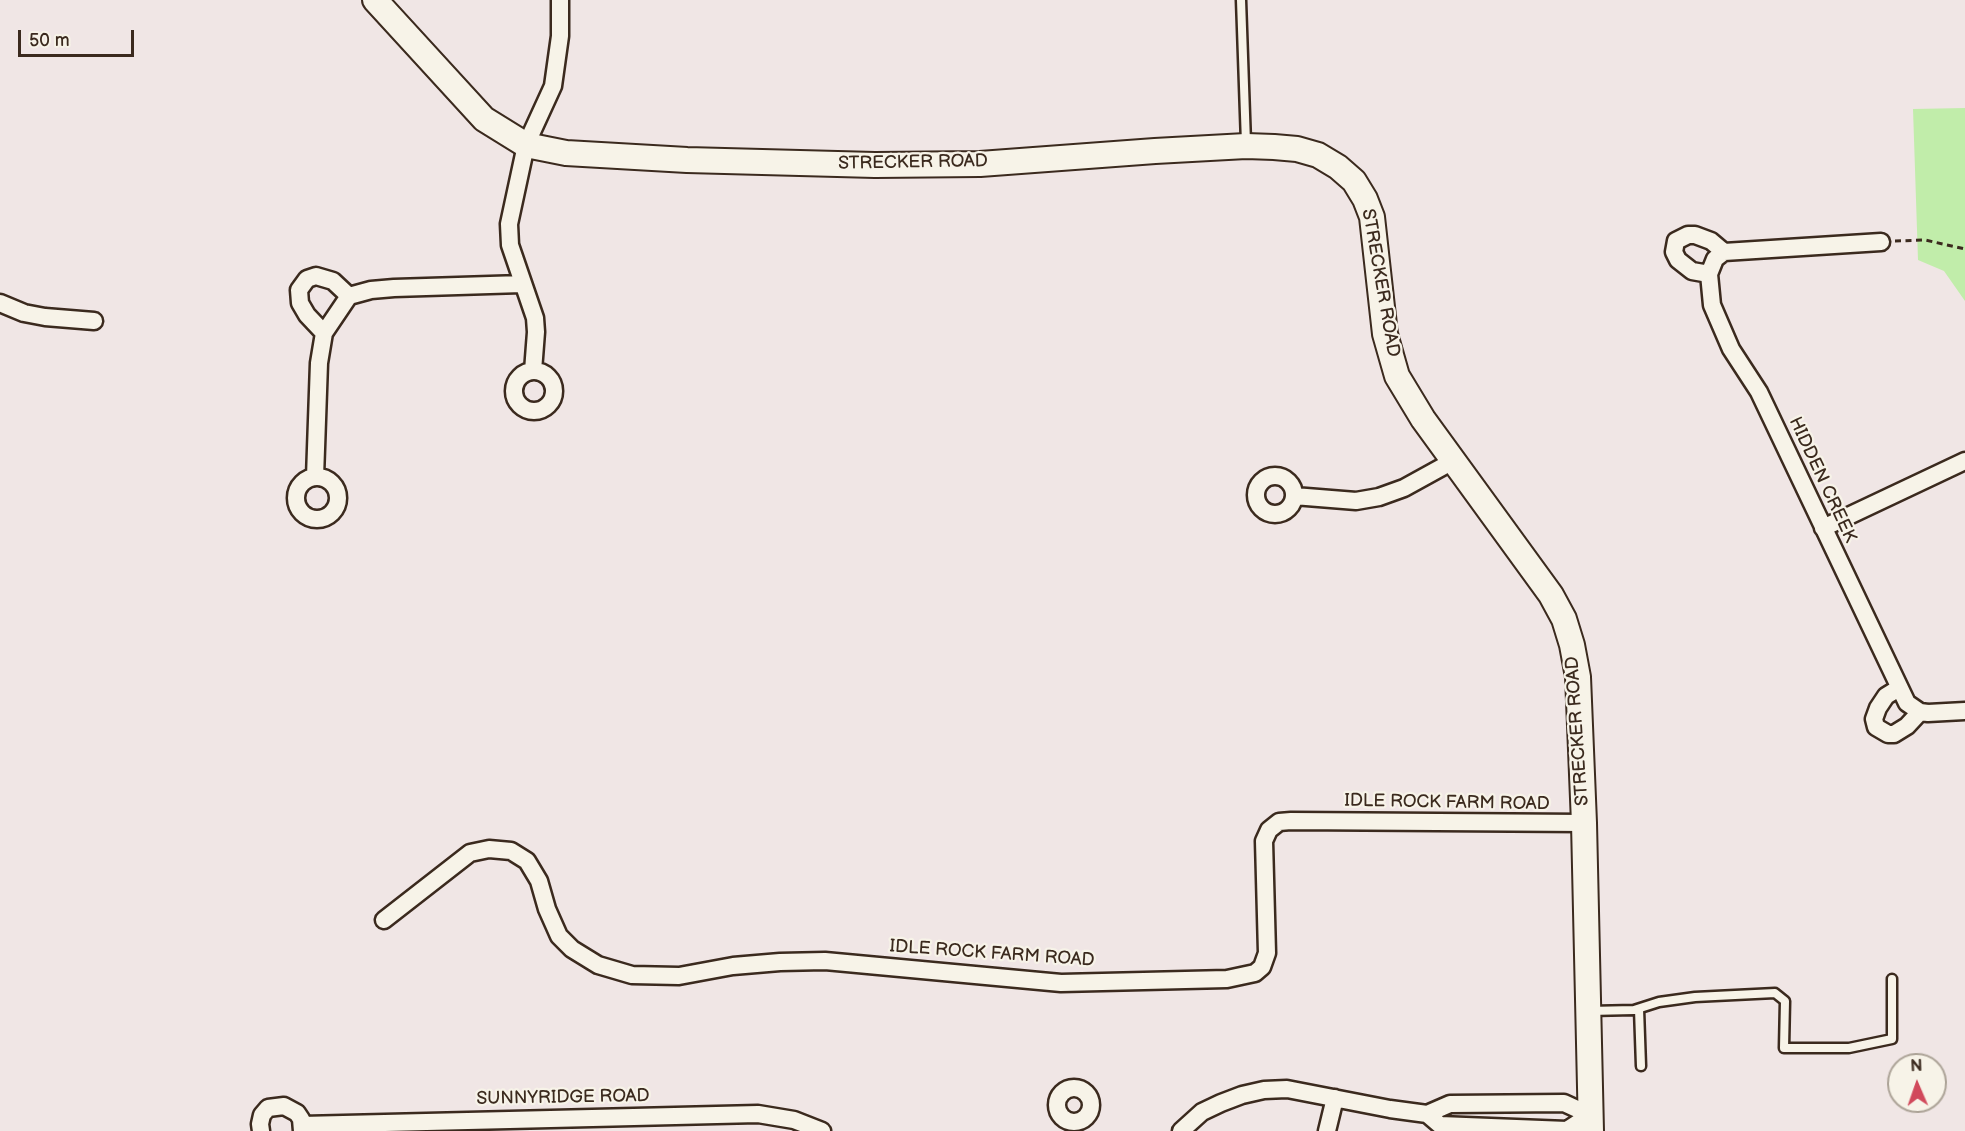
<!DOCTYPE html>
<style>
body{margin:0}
#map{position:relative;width:1965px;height:1131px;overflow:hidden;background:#f0e6e5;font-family:"Balsamiq Sans",sans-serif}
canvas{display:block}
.north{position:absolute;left:1887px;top:1053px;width:60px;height:60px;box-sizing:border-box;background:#f7f3e8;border:2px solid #aca397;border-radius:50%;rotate:358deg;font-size:16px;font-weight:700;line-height:24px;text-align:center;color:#3b2a1e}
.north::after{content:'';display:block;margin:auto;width:21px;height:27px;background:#d1495b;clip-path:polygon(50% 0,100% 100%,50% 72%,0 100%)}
.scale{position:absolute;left:18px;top:30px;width:116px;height:27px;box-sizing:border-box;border:3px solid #3b2a1e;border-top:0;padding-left:8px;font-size:18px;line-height:21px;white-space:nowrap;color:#3b2a1e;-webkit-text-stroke:4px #f7f3e8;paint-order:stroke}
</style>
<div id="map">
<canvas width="1965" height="1131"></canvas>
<div class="north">N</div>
<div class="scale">50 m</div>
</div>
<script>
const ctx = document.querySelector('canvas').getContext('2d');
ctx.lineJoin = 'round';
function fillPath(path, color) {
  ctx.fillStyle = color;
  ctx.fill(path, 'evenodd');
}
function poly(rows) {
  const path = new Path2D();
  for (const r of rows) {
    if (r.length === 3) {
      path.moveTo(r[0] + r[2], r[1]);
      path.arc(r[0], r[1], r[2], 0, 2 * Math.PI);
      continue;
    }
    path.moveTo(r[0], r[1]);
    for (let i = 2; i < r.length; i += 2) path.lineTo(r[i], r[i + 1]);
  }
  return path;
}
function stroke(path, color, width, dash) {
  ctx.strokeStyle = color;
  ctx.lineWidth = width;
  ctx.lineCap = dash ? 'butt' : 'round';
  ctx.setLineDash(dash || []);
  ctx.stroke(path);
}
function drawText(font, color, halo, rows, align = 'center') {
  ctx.font = font + ' "Balsamiq Sans",sans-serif';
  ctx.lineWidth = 4.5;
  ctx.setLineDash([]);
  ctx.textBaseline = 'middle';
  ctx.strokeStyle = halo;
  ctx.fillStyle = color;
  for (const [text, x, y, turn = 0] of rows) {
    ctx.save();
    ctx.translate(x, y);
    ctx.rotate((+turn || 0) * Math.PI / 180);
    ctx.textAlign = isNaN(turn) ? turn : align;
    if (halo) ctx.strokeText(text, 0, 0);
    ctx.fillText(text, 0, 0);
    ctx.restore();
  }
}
const green = poly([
 [1965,108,1965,301,1944,271,1918,260,1913,109]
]);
const path = poly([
 [1895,241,1925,240,1965,249]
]);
const lane = poly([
 [1241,0,1246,143],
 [1639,1009,1641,1066],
 [1589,1011,1634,1010,1659,1002,1695,997,1775,993,1785,1001,1784,1048,1849,1048,1892,1039,1892,979]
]);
const street = poly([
 [1881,242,1724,252,1715,259,1709,274,1712,305,1731,349,1759,392,1907,703,1920,712,1928,713,1965,711],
 [1709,274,1692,271,1678,260,1674,252,1676,241,1688,235,1695,235,1711,241,1724,252],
 [0,303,24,313,45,317,94,321],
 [324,333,307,315,300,303,299,290,307,279,316,276,333,281,349,296],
 [534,391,20],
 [533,371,536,332,535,318,510,245,509,224,526,145,553,86,560,36,560,0],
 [1275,495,19],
 [317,498,21],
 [315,477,319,363,324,333,349,296,371,290,394,288,522,284],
 [1294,496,1356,501,1379,497,1404,488,1453,461],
 [1823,528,1965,461],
 [1899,688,1886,696,1878,708,1874,719,1876,727,1888,734,1894,734,1907,726,1920,712],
 [384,920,470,853,489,849,511,851,527,861,539,881,547,909,559,936,572,949,598,965,632,975,679,976,733,966,780,962,825,961,1061,983,1227,979,1255,973,1262,967,1267,953,1264,841,1269,830,1279,822,1291,821,1584,823],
 [1074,1105,17],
 [1427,1114,1440,1125,1567,1130,1590,1115],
 [302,1125,758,1114,794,1120,822,1131],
 [261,1131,260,1124,262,1115,268,1108,284,1106,297,1113,301,1119,302,1131],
 [1181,1131,1202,1112,1221,1103,1242,1095,1264,1090,1287,1089,1390,1109,1427,1114,1450,1104,1564,1103,1590,1115],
 [1327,1131,1335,1098]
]);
const secondary = poly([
 [375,0,484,119,526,145,566,153,687,160,875,165,980,164,1155,151,1246,146,1274,147,1297,149,1318,155,1338,167,1354,181,1365,199,1372,217,1385,334,1397,376,1423,419,1551,595,1564,619,1572,645,1578,677,1584,823,1591,1131]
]);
const streetNames = [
 ["STRECKER ROAD",913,163,-1],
 ["STRECKER ROAD",1380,283,80],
 ["HIDDEN CREEK",1822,480,65],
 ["STRECKER ROAD",1578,731,-94],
 ["IDLE ROCK FARM ROAD",1447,803,1],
 ["IDLE ROCK FARM ROAD",992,954,4],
 ["SUNNYRIDGE ROAD",563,1098,-1]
];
fillPath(green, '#c1edaa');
stroke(lane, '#3b2a1e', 13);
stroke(street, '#3b2a1e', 21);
stroke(secondary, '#3b2a1e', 28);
stroke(path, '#3b2a1e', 3, [6, 4.5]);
stroke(lane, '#f7f3e8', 8);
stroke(street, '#f7f3e8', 16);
stroke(secondary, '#f7f3e8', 24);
drawText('18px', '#3b2a1e', '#f7f3e8', streetNames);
</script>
